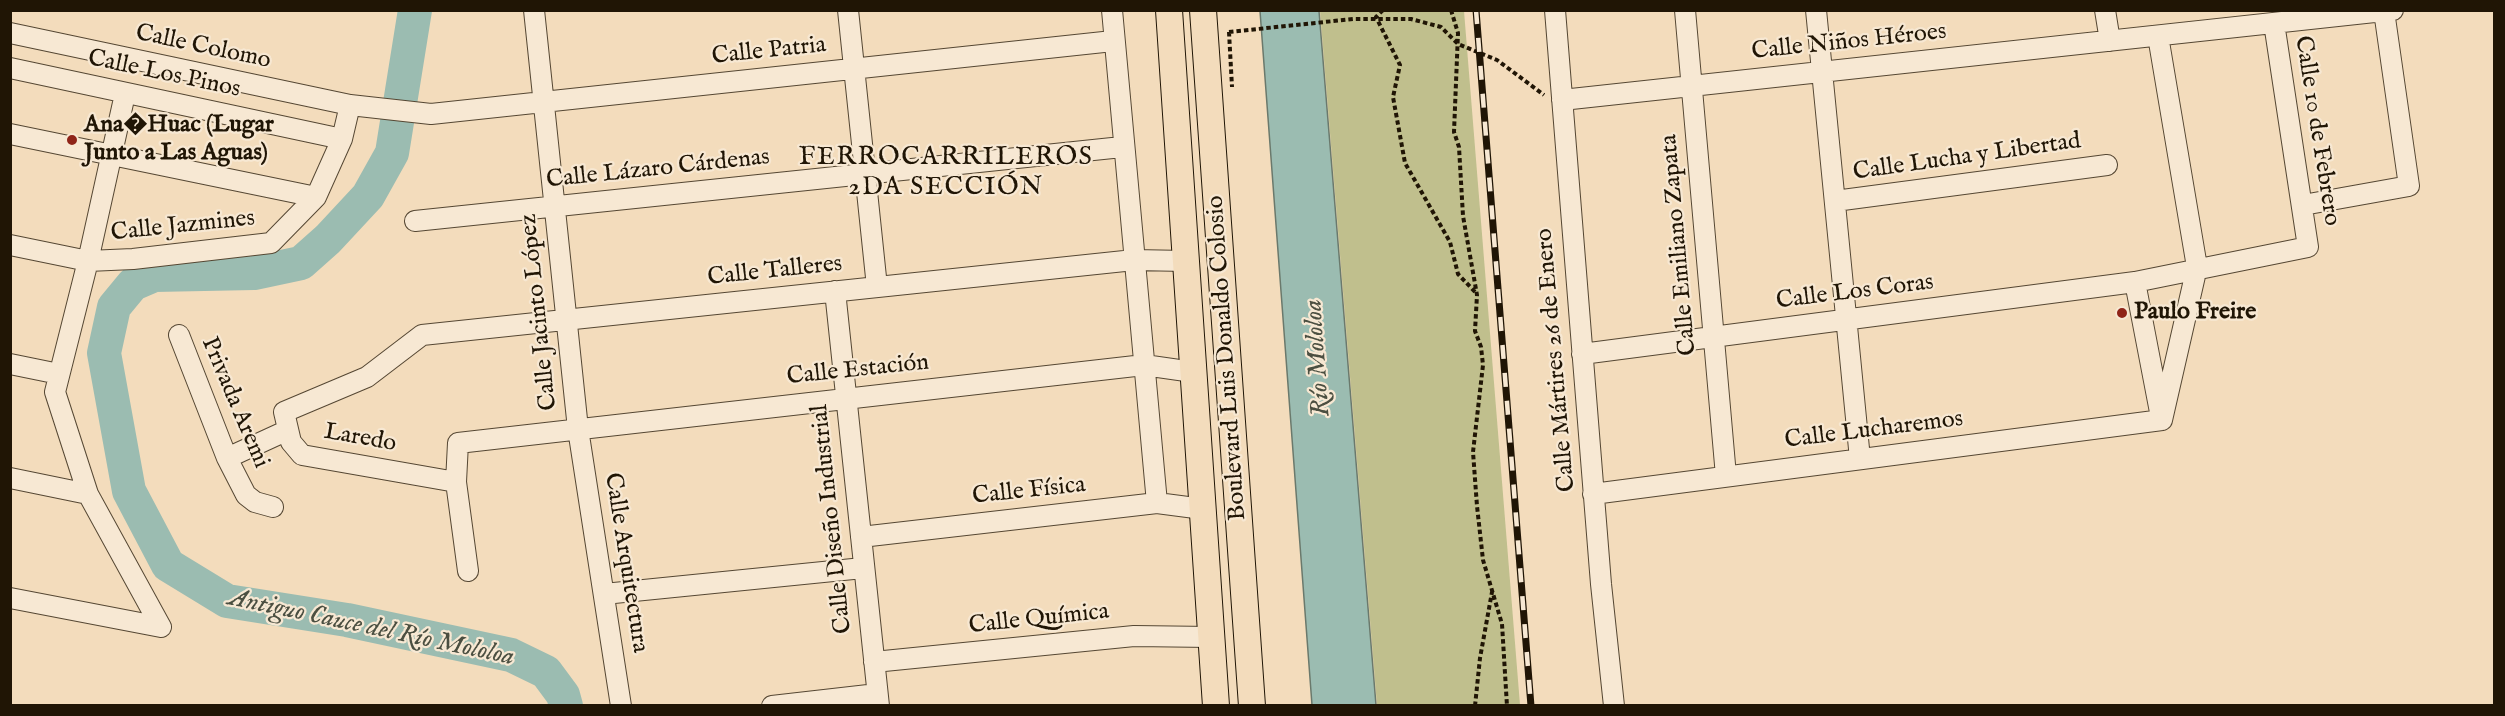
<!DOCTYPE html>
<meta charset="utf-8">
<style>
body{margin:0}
#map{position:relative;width:2505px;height:716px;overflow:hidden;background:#f3dcbc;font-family:"IM FELL English",serif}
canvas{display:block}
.frame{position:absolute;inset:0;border:12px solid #201505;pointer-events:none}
</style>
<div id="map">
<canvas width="2505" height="716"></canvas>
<div class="frame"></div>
</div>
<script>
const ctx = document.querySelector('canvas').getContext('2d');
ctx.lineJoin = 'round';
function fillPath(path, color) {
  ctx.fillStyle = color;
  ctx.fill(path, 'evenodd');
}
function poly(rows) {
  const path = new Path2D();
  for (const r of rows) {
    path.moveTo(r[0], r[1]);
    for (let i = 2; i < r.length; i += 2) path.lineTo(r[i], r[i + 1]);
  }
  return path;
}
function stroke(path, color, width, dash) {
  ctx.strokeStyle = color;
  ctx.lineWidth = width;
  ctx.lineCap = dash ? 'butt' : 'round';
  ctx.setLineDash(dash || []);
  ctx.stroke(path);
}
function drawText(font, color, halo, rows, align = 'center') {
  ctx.font = font + ' "IM FELL English",serif';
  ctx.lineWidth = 4.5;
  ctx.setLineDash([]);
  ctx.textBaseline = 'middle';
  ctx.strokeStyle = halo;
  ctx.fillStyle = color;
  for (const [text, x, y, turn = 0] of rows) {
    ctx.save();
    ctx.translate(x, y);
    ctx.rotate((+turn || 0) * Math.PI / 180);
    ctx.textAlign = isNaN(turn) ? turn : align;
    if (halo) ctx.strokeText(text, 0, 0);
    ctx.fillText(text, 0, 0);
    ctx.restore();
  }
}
const green = poly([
 [1320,11,1464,11,1520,705,1377,705]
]);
const water = poly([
 [1260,11,1319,11,1376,705,1312,705,1260,11]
]);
const river = poly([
 [415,10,392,153,368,196,328,239,301,263,254,273,154,275,133,284,114,307,104,353,129,491,168,565,227,601,347,620,511,655,546,672,563,695,566,706]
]);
const path = poly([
 [1383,10,1376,17,1400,65,1393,97,1405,163,1450,242,1458,274,1476,293],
 [1451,10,1458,33,1454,132,1459,147,1463,216,1477,295,1475,331,1481,347,1483,365,1473,452,1477,506,1483,560,1502,624,1507,706],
 [1229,32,1232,87],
 [1229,32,1353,19,1411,19,1441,27,1458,44,1497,60,1544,95],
 [1475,706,1480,658,1492,592]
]);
const minor = poly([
 [534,10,578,429,621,706],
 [848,10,877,287],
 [1112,10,1157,503],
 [1555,10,1601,584,1614,706],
 [1685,10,1726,476],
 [1816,10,1860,459],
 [2105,10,2110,41],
 [10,33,350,105,431,114,1113,41],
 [2158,36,2197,267,2162,420],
 [10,68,342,139],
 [125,94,88,261,55,392,88,494,161,627],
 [1562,100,2393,10],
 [10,134,316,197],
 [1835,201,2107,165],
 [2303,205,2409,186,2384,11],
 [415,221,1122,147],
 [10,245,88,261,133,259,271,243,316,197,342,139,350,105],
 [1186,261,1134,260,422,335,367,377,284,412,291,442,302,455,456,482,458,443,1144,365,1193,372],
 [2135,282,2160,412],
 [835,291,879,706],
 [179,335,227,458,246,495,255,502,273,507],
 [1582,354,2135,282,2308,247,2274,23],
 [10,364,59,374],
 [227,458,288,430],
 [10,478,88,494],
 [456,482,468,571],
 [1593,494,2162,420],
 [861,537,1157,503,1203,509],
 [604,594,863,568],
 [10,598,161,627],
 [874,662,1134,636,1211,637],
 [772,706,877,694]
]);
const major = poly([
 [1169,10,1216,706],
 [1203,10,1252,706]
]);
const rail = poly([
 [1476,10,1531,706]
]);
const markers = [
 [72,140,6,"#8f2418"],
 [2122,313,6,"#8f2418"]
];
const streetNames = [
 ["Calle Niños Héroes",1849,43,-6],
 ["Calle Colomo",203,48,12],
 ["Calle Patria",769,52,-6],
 ["Calle Los Pinos",164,75,12],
 ["Calle 10 de Febrero",2316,131,81],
 ["Calle Lucha y Libertad",1967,158,-8],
 ["Calle Lázaro Cárdenas",658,170,-6],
 ["Calle Jazmines",183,227,-6],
 ["Calle Emiliano Zapata",1680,245,-95],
 ["Calle Talleres",775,272,-6],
 ["Calle Los Coras",1855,293,-7],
 ["Calle Jacinto López",540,312,-96],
 ["Boulevard Luis Donaldo Colosio",1228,358,-94],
 ["Calle Mártires 26 de Enero",1557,360,-95],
 ["Calle Estación",858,371,-6],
 ["Privada Aremi",234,403,67],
 ["Calle Lucharemos",1874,431,-7],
 ["Laredo",360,439,10],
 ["Calle Física",1029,492,-6],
 ["Calle Diseño Industrial",833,519,-96],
 ["Calle Arquitectura",625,563,81],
 ["Calle Química",1039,620,-6]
];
const poiNames = [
 ["Ana�Huac (Lugar",84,126],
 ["Junto a Las Aguas)",84,154],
 ["Paulo Freire",2134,313]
];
const neighbourhoodNames = [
 ["FERROCARRILEROS",946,159],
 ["2DA SECCIÓN",946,189]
];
const waterNames = [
 ["Río Mololoa",1319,358,-94],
 ["Antiguo Cauce del Río Mololoa",371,629,12]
];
fillPath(green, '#c0bf8d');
fillPath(water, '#9bbcb1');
stroke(water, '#6a796c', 1.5);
stroke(river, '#9bbcb1', 34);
stroke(minor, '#554733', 22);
stroke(major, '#201505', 28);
stroke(path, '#201505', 4, [4.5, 3]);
stroke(minor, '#f7e8d3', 20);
stroke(major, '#f3dcbc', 26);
stroke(rail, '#201505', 7);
stroke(rail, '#f7e8d3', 4.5, [14]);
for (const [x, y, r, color] of markers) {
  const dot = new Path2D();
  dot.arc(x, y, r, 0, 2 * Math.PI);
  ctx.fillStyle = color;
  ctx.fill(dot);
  stroke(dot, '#f7e8d3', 2);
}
drawText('24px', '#201505', '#f7e8d3', streetNames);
drawText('bold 24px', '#201505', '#f7e8d3', poiNames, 'left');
ctx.letterSpacing = '1.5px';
drawText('26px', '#201505', '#f7e8d3', neighbourhoodNames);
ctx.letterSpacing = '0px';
drawText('italic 26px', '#4b4f41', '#f7e8d3', waterNames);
</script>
